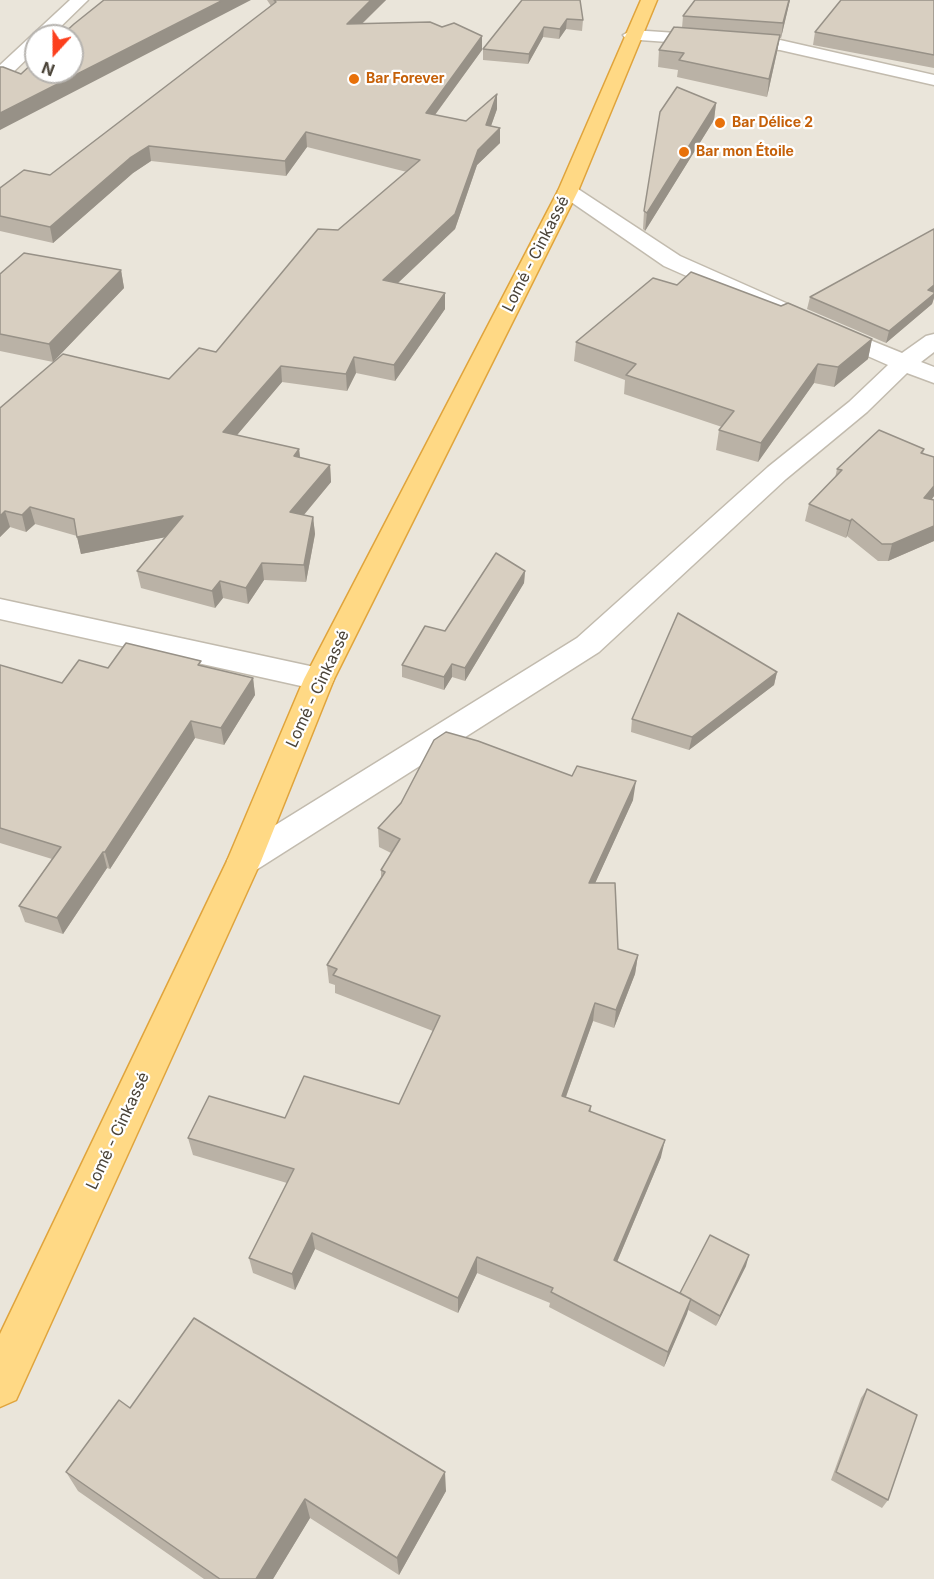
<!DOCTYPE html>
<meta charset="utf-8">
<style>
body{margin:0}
#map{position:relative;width:934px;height:1579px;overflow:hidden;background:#f6f3ec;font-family:Inter,sans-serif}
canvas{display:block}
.north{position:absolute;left:24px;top:24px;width:60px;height:60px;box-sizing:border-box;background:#fff;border:2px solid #b7b4b0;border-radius:50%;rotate:201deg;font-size:16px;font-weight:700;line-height:24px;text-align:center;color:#4b4439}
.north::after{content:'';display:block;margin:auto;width:21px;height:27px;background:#fc3f1d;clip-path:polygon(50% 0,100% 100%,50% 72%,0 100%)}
</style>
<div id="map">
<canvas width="934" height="1579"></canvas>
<div class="north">N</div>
</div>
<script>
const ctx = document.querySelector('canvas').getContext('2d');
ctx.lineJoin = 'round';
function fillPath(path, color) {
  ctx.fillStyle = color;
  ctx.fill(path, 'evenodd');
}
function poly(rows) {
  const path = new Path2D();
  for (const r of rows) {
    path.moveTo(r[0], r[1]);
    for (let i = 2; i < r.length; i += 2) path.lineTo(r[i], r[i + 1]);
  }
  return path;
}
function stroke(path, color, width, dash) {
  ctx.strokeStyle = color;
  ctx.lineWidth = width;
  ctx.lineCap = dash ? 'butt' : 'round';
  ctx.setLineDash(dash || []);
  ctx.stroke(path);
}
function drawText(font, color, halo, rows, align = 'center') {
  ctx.font = font + ' Inter,sans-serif';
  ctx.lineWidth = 4.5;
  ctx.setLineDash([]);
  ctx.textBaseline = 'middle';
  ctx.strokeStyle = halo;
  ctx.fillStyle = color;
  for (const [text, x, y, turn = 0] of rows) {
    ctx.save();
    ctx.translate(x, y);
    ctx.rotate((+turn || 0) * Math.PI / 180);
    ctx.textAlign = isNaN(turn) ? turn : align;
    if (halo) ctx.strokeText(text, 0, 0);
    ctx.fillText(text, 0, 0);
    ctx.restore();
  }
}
const residential = poly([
 [0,0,934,0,934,1579,0,1579],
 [36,36,72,36,72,72,36,72]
]);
const minor = poly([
 [70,0,88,0,51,36,36,36,36,50,6,79,0,80,0,65,70,0],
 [632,30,780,40,934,75,934,85,780,50,626,39,623,35,632,30],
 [568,185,575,187,680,256,786,303,789,308,786,313,770,313,664,266,561,195,558,191,561,187,568,185],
 [828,323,902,353,926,336,934,334,934,352,921,362,934,367,934,383,907,373,867,412,786,479,599,652,256,870,244,874,232,870,227,861,232,852,577,638,768,467,849,402,888,365,820,335,816,330,820,325,828,323],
 [0,599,319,668,330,671,334,679,330,687,319,690,0,619,0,599]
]);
const trunk = poly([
 [641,0,657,0,578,191,334,679,261,861,16,1400,0,1407,0,1334,227,861,304,679,558,191,641,0]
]);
const wall = poly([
 [267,0,386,0,362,24,482,50,435,115,466,121,497,109,491,126,500,128,500,143,477,165,455,229,398,283,445,293,445,309,395,381,356,373,347,391,282,382,237,435,299,449,300,458,330,465,331,482,304,515,313,517,315,534,306,582,264,580,248,604,223,598,215,608,141,588,137,571,166,537,81,554,77,536,35,524,26,532,10,527,0,537,0,408,169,379,216,352,338,230,407,172,307,147,286,176,151,161,133,173,53,243,0,231,0,188,50,175,271,6],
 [522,0,583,20,582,31,566,29,559,39,543,37,528,64,483,60,483,49],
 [790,0,781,38,780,38,777,52,767,97,677,77,678,70,658,67,659,50,682,28,683,16],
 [934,0,934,68,813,45,815,32],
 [716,103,714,120,645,231,643,229,644,211],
 [934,229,934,298,932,304,886,343,807,309,810,297],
 [121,270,124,288,53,362,0,351,0,274],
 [677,285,781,306,872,339,868,359,834,387,814,383,758,462,716,450,719,430,722,427,624,394,625,380,574,361,576,342],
 [924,449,923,454,934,457,934,496,932,499,934,500,934,541,888,561,878,561,847,536,846,538,805,521,809,504,835,478,837,469],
 [525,571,524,583,465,681,452,677,444,690,402,677,402,665],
 [0,665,62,683,108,668,201,665,253,678,255,695,224,745,195,738,110,869,107,868,63,934,25,922,19,906,52,859,0,843],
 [777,672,774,685,689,750,631,732,632,719],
 [633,800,595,883,618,949,638,955,635,974,614,1028,593,1021,566,1097,591,1106,591,1112,661,1157,617,1262,680,1293,746,1266,716,1326,688,1310,664,1367,549,1307,550,1303,477,1273,458,1313,315,1249,295,1290,253,1273,249,1258,287,1183,193,1155,188,1138,285,1118,399,1104,433,1031,335,993,335,985,329,983,327,965,381,878,381,870,391,853,379,847,378,828],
 [867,1389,888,1500,882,1508,831,1480,861,1398],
 [130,1408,446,1491,399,1575,310,1518,273,1579,204,1579,78,1491,66,1472]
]);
const shadedWall = poly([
 [223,0,251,0,0,130,0,113],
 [371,0,386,0,347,38,347,24],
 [789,0,790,0,781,38,783,23],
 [567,19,566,29,559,39,560,29],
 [544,27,543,37,528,64,529,54],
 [780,35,777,52,767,97,769,79],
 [482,36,482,50,426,127,426,113],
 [497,94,497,109,486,140,486,125],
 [716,103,714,120,645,231,647,213],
 [500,128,500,143,477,165,455,229,384,296,383,280,478,150],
 [306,132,307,147,286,176,285,161],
 [149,146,151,161,133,173,53,243,50,227,130,158],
 [121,270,124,288,53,362,49,344],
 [934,285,934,298,932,304,886,343,889,331,928,290],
 [445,293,445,309,395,381,394,365],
 [872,339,868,359,834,387,838,367],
 [354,357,356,373,347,391,346,374],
 [818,364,814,383,758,462,761,443],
 [281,366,282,382,226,448,223,432],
 [299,449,301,466,294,456],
 [330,465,331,482,292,529,290,512],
 [934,486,934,496,920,515,924,498],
 [30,507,35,524,26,532,22,515],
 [5,511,10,527,0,537,0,516],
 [183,516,186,533,81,554,77,537],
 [313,517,315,534,306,582,304,565],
 [852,519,847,536,846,538,850,521],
 [934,526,934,541,888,561,892,544],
 [262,563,264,580,248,604,246,588],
 [525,571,524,583,465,681,465,668],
 [220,581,223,598,215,608,212,591],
 [452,664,452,677,444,690,444,677],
 [777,672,774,685,689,750,692,737],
 [253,678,255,695,224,745,221,728],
 [191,721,195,738,110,869,105,852],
 [636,781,633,800,587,901,589,883],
 [103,852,107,868,63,934,57,918],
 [638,955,635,974,614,1028,616,1010],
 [595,1003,593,1021,560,1113,562,1096],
 [665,1140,661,1157,611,1276,614,1260],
 [312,1233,315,1249,295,1290,292,1274],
 [749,1255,746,1266,716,1326,720,1316],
 [477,1257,477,1273,458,1313,458,1298],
 [691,1299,687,1314,664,1367,668,1352],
 [445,1472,446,1491,399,1575,397,1558],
 [305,1499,310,1518,273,1579,256,1579]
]);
const building = poly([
 [104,0,223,0,0,113,0,67,3,67,21,74,36,60,36,72,72,72,72,36,61,36,74,24,104,0],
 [274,0,371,0,347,24,430,22,442,27,454,23,482,36,426,113,466,121,497,94,486,125,500,128,478,150,455,214,383,280,445,293,394,365,354,357,346,374,281,366,223,432,299,449,294,456,330,465,290,512,313,517,304,565,262,563,246,588,220,581,212,591,137,571,183,516,77,537,74,519,30,507,22,515,5,511,0,516,0,408,63,354,169,379,199,348,216,352,318,229,338,230,420,160,306,132,285,161,149,146,130,158,50,227,0,216,0,188,24,170,50,175,276,2,274,0],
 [522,0,580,0,583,20,567,19,560,29,544,27,529,54,483,49,522,0],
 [695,0,789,0,783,23,683,16,695,0],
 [841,0,934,0,934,55,815,32,841,0],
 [674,27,780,35,769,79,679,60,684,53,659,50,674,27],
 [677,87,716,103,647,213,644,211,660,112,677,87],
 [934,229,934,285,928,290,934,292,934,294,889,331,810,297,934,229],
 [24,253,121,270,49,344,0,334,0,274,24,253],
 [691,272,781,306,788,303,872,339,838,367,818,364,761,443,719,430,734,411,626,375,636,364,576,342,653,278,677,285,691,272],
 [879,430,924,449,921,453,934,457,934,486,924,498,934,500,934,526,892,544,882,544,852,519,850,521,809,504,842,470,837,469,879,430],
 [496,553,525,571,465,668,452,664,444,677,402,665,425,626,445,631,496,553],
 [678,613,777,672,692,737,632,719,678,613],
 [126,643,201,661,198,665,253,678,221,728,191,721,105,852,103,852,57,918,19,906,61,847,0,828,0,665,62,683,79,660,108,668,126,643],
 [446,732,478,741,572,776,577,766,636,781,589,883,615,883,618,949,638,955,616,1010,595,1003,562,1096,591,1106,589,1111,665,1140,614,1260,691,1299,668,1352,551,1292,553,1288,477,1257,458,1298,312,1233,292,1274,249,1258,294,1169,188,1138,209,1096,285,1118,304,1076,399,1104,440,1016,333,975,337,969,327,965,385,872,381,870,400,839,378,828,401,803,434,740,446,732],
 [710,1235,749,1255,720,1316,680,1293,710,1235],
 [194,1318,445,1472,397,1558,305,1499,256,1579,220,1579,66,1472,119,1400,130,1408,194,1318],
 [867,1389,917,1415,888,1500,836,1472,867,1389]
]);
const markers = [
 [354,79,6,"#e8710a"],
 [720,123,6,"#e8710a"],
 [684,152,6,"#e8710a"]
];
const farFoodnames = [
 ["Bar Forever",366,79],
 ["Bar Délice 2",732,123],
 ["Bar mon Étoile",696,152]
];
const streetNames = [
 ["Lomé - Cinkassé",536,254,-63],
 ["Lomé - Cinkassé",318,689,-65],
 ["Lomé - Cinkassé",118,1131,-65]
];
fillPath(residential, '#eae5da');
stroke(minor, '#c2bbae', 3);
stroke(trunk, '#e0a43c', 3);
fillPath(minor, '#fff');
fillPath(trunk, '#ffd985');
fillPath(wall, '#bab2a6');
fillPath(shadedWall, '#979187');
fillPath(building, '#d8cfc1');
stroke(building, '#979187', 1.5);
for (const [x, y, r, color] of markers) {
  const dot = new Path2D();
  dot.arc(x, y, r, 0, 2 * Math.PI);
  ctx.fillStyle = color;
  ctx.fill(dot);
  stroke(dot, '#fff', 2);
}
drawText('bold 14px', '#c56008', '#fff', farFoodnames, 'left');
drawText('16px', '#4b4439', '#fff', streetNames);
</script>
